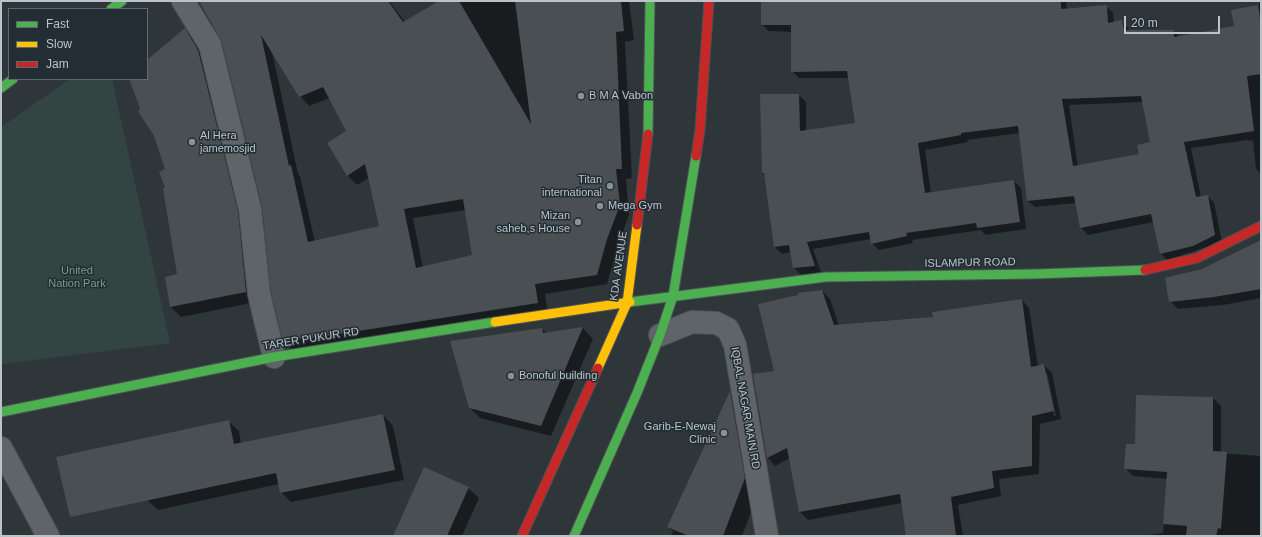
<!DOCTYPE html>
<style>
body{margin:0}
#map{position:relative;width:1262px;height:537px;overflow:hidden;background:#2f363a;font-family:Arial,sans-serif}
canvas{display:block}
.frame{position:absolute;inset:0;border:2px solid #bac3c9;pointer-events:none}
.legend{position:absolute;left:8px;top:8px;width:140px;height:72px;box-sizing:border-box;background:#222d34;border:1px solid #5f6970;margin:0;padding:5px 7px;list-style:none;font-size:12px;color:#bac3c9}
.legend li{display:flex;align-items:center;gap:8px;height:20px}
.legend b{width:20px;border:1px solid #5f6970}
.scale{position:absolute;left:1124px;top:16px;width:96px;height:18px;box-sizing:border-box;border:2px solid #bac3c9;border-top:0;padding-left:5px;font-size:12px;line-height:14px;white-space:nowrap;color:#bac3c9;-webkit-text-stroke:3px #222d34;paint-order:stroke}
</style>
<div id="map">
<canvas width="1262" height="537"></canvas>
<div class="frame"></div>
<ul class="legend">
<li><b style="height:5px;background:#4caf50"></b>Fast</li>
<li><b style="height:5px;background:#ffc107"></b>Slow</li>
<li><b style="height:5px;background:#c62828"></b>Jam</li>
</ul>
<div class="scale">20 m</div>
</div>
<script>
const ctx = document.querySelector('canvas').getContext('2d');
ctx.lineJoin = 'round';
function fillPath(path, color) {
  ctx.fillStyle = color;
  ctx.fill(path, 'evenodd');
}
function poly(rows) {
  const path = new Path2D();
  for (const r of rows) {
    path.moveTo(r[0], r[1]);
    for (let i = 2; i < r.length; i += 2) path.lineTo(r[i], r[i + 1]);
  }
  return path;
}
function stroke(path, color, width, dash) {
  ctx.strokeStyle = color;
  ctx.lineWidth = width;
  ctx.lineCap = dash ? 'butt' : 'round';
  ctx.setLineDash(dash || []);
  ctx.stroke(path);
}
function drawText(font, color, halo, rows, align = 'center') {
  ctx.font = font + ' Arial,sans-serif';
  ctx.lineWidth = 3;
  ctx.setLineDash([]);
  ctx.textBaseline = 'middle';
  ctx.strokeStyle = halo;
  ctx.fillStyle = color;
  for (const [text, x, y, turn = 0] of rows) {
    ctx.save();
    ctx.translate(x, y);
    ctx.rotate((+turn || 0) * Math.PI / 180);
    ctx.textAlign = isNaN(turn) ? turn : align;
    if (halo) ctx.strokeText(text, 0, 0);
    ctx.fillText(text, 0, 0);
    ctx.restore();
  }
}
const green = poly([
 [70,79,112,79,170,343,1,364,1,127]
]);
const shadow = poly([
 [203,1,389,1,405,22,441,1,629,1,634,40,625,42,632,178,626,179,629,215,617,249,607,284,545,294,548,312,294,351,284,341,263,206,223,42],
 [272,51,300,96,309,106,330,98,347,132,347,175,357,185,369,178,380,227,315,242,300,176,298,174],
 [466,210,473,256,423,268,413,218],
 [762,1,1066,1,1067,9,1106,6,1113,13,1114,23,1121,21,1128,28,1129,31,1174,31,1179,37,1235,27,1232,10,1259,6,1259,1,1261,1,1261,174,1256,169,1253,140,1249,141,1248,140,1191,148,1201,197,1207,196,1214,202,1222,242,1167,260,1160,253,1154,222,1088,235,1081,228,1076,203,1035,207,1028,201,1020,133,967,140,968,142,925,150,931,193,1014,181,1021,188,1026,229,985,235,981,230,912,240,913,243,879,250,872,243,871,239,813,249,821,272,801,275,794,268,791,252,782,254,775,247,765,176,762,173,799,95,806,102,806,132,856,124,849,78,799,78,792,71,792,32,769,31,762,25],
 [1144,102,1151,143,1140,155,1078,167,1069,105],
 [185,29,195,39,208,61,247,222,256,302,181,317,171,307,178,275,166,187,166,169,155,136,141,108,130,79,147,79,147,61],
 [1261,241,1261,298,1223,305,1178,309,1170,301,1203,270],
 [822,291,830,299,839,326,934,318,1022,300,1029,308,1038,366,1044,365,1052,373,1061,419,1040,424,1039,474,999,479,1001,496,958,505,963,536,907,536,902,503,808,520,800,512,790,458,775,466,768,458,754,375,775,372],
 [1045,373,1047,373,1056,416,1054,416],
 [583,328,593,339,551,436,480,418,470,408,542,329,547,333],
 [730,393,744,407,758,493,742,536,671,536,673,531,668,527],
 [1213,398,1221,406,1221,453,1261,456,1261,536,1140,536,1163,533,1168,479,1133,476,1125,468,1136,445],
 [383,415,393,426,404,480,291,502,281,492,279,484,158,510,147,500,228,421,239,431,241,443],
 [468,488,479,498,462,536,394,536]
]);
const building = poly([
 [199,1,388,1,403,22,439,1,459,1,531,124,515,1,621,1,624,31,616,32,622,169,616,169,620,205,607,239,597,275,535,284,538,303,307,339,307,337,283,342,271,292,262,206,222,42],
 [261,35,299,97,323,87,346,131,327,143,347,176,365,164,379,226,308,242,291,165,289,166],
 [463,199,472,255,416,268,404,209],
 [761,1,1061,1,1061,9,1107,5,1108,23,1122,20,1124,30,1174,30,1174,37,1234,26,1231,10,1258,5,1261,24,1261,74,1247,76,1254,131,1184,142,1196,197,1208,195,1215,235,1193,246,1160,254,1151,214,1080,228,1074,196,1027,201,1018,126,961,133,961,135,918,143,925,193,1014,180,1020,222,977,228,976,223,906,233,907,236,871,244,869,232,807,242,815,266,793,268,789,245,774,247,764,173,762,173,760,94,799,94,800,131,855,123,847,71,791,72,791,25,761,25],
 [1141,96,1150,142,1137,145,1139,154,1073,166,1062,99],
 [185,28,198,50,238,211,246,292,170,307,165,277,177,274,163,189,165,187,159,172,165,169,154,136,138,111,140,108,129,79,147,79,147,60],
 [1261,240,1261,289,1214,297,1169,302,1165,278,1202,269],
 [822,290,834,325,933,317,932,312,1022,299,1031,367,1044,364,1054,411,1032,416,1032,466,992,471,994,488,951,497,956,536,906,536,900,494,799,512,787,448,767,458,753,374,774,371,758,304,798,295,798,293],
 [583,327,541,426,469,408,450,341,542,328,543,333],
 [730,391,745,478,723,536,689,536,667,527],
 [1136,395,1213,397,1213,451,1227,452,1221,529,1218,528,1216,536,1186,536,1187,526,1163,524,1167,472,1124,469,1126,444,1135,444],
 [383,414,395,470,280,493,276,473,70,517,56,457,229,420,234,444],
 [424,467,469,487,447,536,393,536]
]);
const street = poly([
 [183,1,210,45,250,209,259,294,274,357],
 [660,335,692,322,716,323,728,329,735,345,767,536],
 [1,448,48,536]
]);
const fast = poly([
 [111,9,122,1],
 [1,88,13,79],
 [648,134,650,1],
 [630,302,826,277,1035,274,1145,270],
 [1,412,274,357,495,322],
 [574,536,637,393,660,335,673,296,696,156]
]);
const slow = poly([
 [495,322,630,302],
 [598,368,627,303,637,225]
]);
const jam = poly([
 [696,156,700,130,709,1],
 [637,225,648,134],
 [1145,270,1197,258,1261,226],
 [522,536,598,368]
]);
const markers = [
 [581,96,4,"#899297"],
 [192,142,4,"#899297"],
 [610,186,4,"#899297"],
 [600,206,4,"#899297"],
 [578,222,4,"#899297"],
 [511,376,4,"#899297"],
 [724,433,4,"#899297"]
];
const poiNames = [
 ["B M A Vabon",589,96],
 ["Al Hera",200,136],
 ["jamemosjid",200,149],
 ["Titan",602,180,"right"],
 ["international",602,193,"right"],
 ["Mega Gym",608,206],
 ["Mizan",570,216,"right"],
 ["saheb,s House",570,229,"right"],
 ["Bonoful building",519,376],
 ["Garib-E-Newaj",716,427,"right"],
 ["Clinic",716,440,"right"]
];
const streetNames = [
 ["ISLAMPUR ROAD",970,263,-1],
 ["KDA AVENUE",619,266,-82],
 ["TARER PUKUR RD",311,339,-9],
 ["IQBAL NAGAR MAIN RD",745,408,80]
];
const parkNames = [
 ["United",77,271],
 ["Nation Park",77,284]
];
fillPath(green, '#324542');
fillPath(shadow, '#0007');
fillPath(building, '#494f53');
stroke(street, '#4c5154', 24);
stroke(fast, '#4c5154', 11);
stroke(slow, '#4c5154', 11);
stroke(jam, '#4c5154', 11);
stroke(street, '#5f6468', 22);
stroke(fast, '#4caf50', 9);
stroke(slow, '#ffc107', 9);
stroke(jam, '#c62828', 9);
for (const [x, y, r, color] of markers) {
  const dot = new Path2D();
  dot.arc(x, y, r, 0, 2 * Math.PI);
  ctx.fillStyle = color;
  ctx.fill(dot);
  stroke(dot, '#222d34', 1.5);
}
drawText('11px', '#bac3c9', '#222d34', poiNames, 'left');
drawText('11px', '#bac3c9', '#222d34', streetNames);
drawText('11px', '#7c9c7d', '#222d34', parkNames);
</script>
